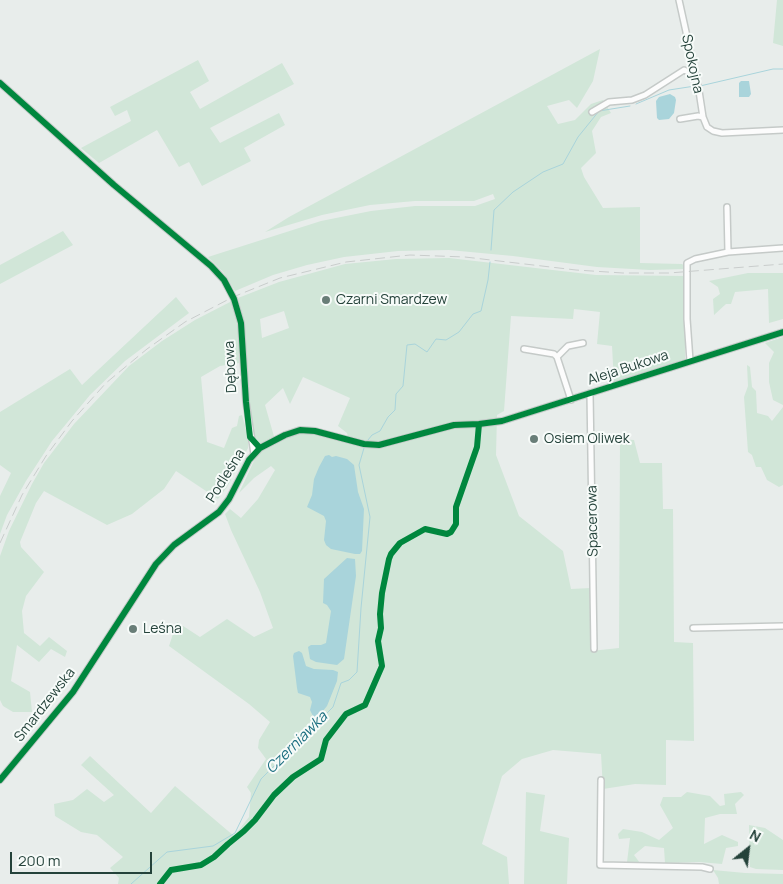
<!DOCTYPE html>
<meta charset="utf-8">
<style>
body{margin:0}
#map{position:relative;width:783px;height:884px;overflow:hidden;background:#e8edeb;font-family:Manrope,sans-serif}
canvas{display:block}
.north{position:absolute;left:723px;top:824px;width:50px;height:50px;-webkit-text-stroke:4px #f7fbf9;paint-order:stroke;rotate:29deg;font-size:14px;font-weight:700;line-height:20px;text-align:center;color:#24423a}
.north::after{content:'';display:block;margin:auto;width:18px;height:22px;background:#24423a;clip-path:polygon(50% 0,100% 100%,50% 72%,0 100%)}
.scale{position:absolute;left:10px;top:852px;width:142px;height:22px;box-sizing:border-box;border:2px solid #24423a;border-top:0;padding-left:6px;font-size:15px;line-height:18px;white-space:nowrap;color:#24423a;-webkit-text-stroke:4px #f7fbf9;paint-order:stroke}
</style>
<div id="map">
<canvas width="783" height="884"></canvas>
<div class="north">N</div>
<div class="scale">200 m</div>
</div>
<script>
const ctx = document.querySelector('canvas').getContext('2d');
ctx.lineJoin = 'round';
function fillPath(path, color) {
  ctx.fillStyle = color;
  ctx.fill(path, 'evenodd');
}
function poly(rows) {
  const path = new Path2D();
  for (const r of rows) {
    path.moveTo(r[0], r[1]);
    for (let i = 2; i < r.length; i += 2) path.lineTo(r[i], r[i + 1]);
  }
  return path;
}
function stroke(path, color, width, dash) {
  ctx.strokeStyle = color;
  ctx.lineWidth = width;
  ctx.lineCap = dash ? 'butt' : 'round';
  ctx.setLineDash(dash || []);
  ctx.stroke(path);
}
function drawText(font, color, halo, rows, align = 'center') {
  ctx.font = font + ' Manrope,sans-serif';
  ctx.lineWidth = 4;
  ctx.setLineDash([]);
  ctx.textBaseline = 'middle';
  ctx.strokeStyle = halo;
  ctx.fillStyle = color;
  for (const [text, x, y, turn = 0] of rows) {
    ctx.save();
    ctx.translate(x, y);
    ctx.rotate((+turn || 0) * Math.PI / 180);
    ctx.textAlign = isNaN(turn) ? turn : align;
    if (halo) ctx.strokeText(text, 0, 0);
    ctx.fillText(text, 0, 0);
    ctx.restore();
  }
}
const green = poly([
 [777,0,783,0,783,46,773,43],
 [600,49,593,81,577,108,569,100,547,106,558,124,575,120,591,104,603,100,611,113,601,117,592,131,596,153,581,168,584,177,603,208,640,207,640,263,682,264,685,266,685,269,650,270,597,267,513,256,449,250,398,251,344,257,307,265,273,275,235,291,223,272,208,257,321,221,371,211,415,206,475,206,495,199,493,194,474,201,415,201,370,205,322,215,265,232,289,217],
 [198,60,209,81,190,92,200,109,282,63,294,84,210,128,220,143,279,113,285,125,244,148,251,161,202,186,189,162,179,167,157,130,99,163,81,148,131,121,127,110,115,116,110,107],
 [63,231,73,245,0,284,0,265],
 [449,258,596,275,685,276,685,359,614,382,612,346,597,344,600,312,574,309,573,319,511,316,504,411,497,415,496,455,519,516,563,551,571,589,591,588,591,651,619,648,620,439,634,440,640,463,662,463,663,509,673,509,674,642,693,643,694,741,666,740,666,785,635,784,603,789,601,754,553,750,522,759,502,776,482,844,507,857,509,884,118,884,119,878,110,868,123,857,97,835,81,832,55,816,54,804,73,800,87,789,104,802,114,795,81,765,90,756,151,813,175,786,234,836,249,817,251,793,247,787,266,759,258,748,259,740,270,722,249,704,169,646,177,622,200,637,227,619,254,637,273,628,260,592,231,530,225,514,230,509,241,518,258,499,275,470,271,466,254,478,239,493,260,448,250,437,243,367,244,323,238,298,279,282,345,264,396,259],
 [284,311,289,328,262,338,260,319],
 [303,377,350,398,338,426,347,433,349,440,300,430,275,440,265,405,283,388,290,404],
 [748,273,783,273,783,319,769,323,768,289,735,292,731,304,726,304,714,315,713,299,720,294,718,287,709,281],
 [176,297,189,313,125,361,90,395,52,441,26,481,7,515,0,534,0,496,11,473,0,465,0,412,70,369,82,385],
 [232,301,236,313,239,334,239,363,220,366,201,377,207,442,224,448,232,428,237,426,239,416,242,415,248,436,248,448,227,487,218,499,176,471,164,489,132,514,107,525,44,491,36,503,20,542,21,547,44,572,26,596,22,611,24,633,40,646,49,637,67,651,65,657,51,649,39,662,17,645,11,681,30,692,32,712,13,712,3,706,0,700,0,556,9,531,32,484,44,463,74,424,129,366,162,341,195,320],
 [783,337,783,405,773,400,769,382,769,363,774,352,765,343],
 [747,365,750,367,752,387,756,391,757,413,768,416,772,421,783,407,783,485,779,487,767,480,761,467,756,467,752,455,748,452,744,397,748,386],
 [526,792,545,795,540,831,569,838,567,884,524,884],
 [687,792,710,796,720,806,725,805,724,794,741,792,744,795,735,804,737,814,720,814,705,818,704,844,722,835,738,842,738,846,726,848,722,864,699,862,665,863,664,848,645,846,634,855,640,863,627,862,630,838,619,839,618,834,623,829,642,832,659,840,673,828,660,805,663,797,681,797],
 [749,825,765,828,783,840,783,870,756,869,750,867],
 [713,870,745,873,783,874,783,884,719,884,718,878]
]);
const water = poly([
 [741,81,749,81,751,94,749,97,739,97,739,83],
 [670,94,675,97,676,100,674,113,669,119,659,120,657,118,656,101,659,97],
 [329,455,332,457,336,456,347,459,354,465,358,492,364,509,362,551,360,554,355,554,331,549,326,545,324,540,326,521,324,516,307,507,312,495,314,479,319,467,325,456],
 [347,558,355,559,356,576,344,659,337,665,316,662,310,659,308,647,311,645,321,645,326,643,331,611,327,605,323,603,324,579],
 [299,651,302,653,306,666,314,669,333,670,338,672,337,681,327,706,317,718,313,716,310,710,312,702,310,697,298,693,297,688,293,656,294,653]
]);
const stream = poly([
 [700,86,773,69,783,69],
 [636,104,669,90,695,86],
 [491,250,494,210,513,192,543,172,563,164,578,137,599,111,630,106],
 [368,440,372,435,380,431,388,417,395,410,396,394,403,386,407,345,415,344,427,352,436,339,446,340,459,332,473,314,481,311,488,280,490,262],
 [131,884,167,852,213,846,235,833,261,779,333,707,341,683,349,680,357,672,361,608,370,517,359,465,364,448]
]);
const minor = poly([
 [679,0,699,91,703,117,707,127,713,131,722,133,783,130],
 [0,83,114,185,211,266,224,280,234,299,241,323,246,402,254,454],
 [592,112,609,102,632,100,645,95,684,70,695,75],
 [680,119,698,116,703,117],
 [727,207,728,252],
 [524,349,554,354,557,357],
 [690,361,687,319,687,263,695,259,728,252,783,248],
 [590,393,594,649],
 [571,400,557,357,568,346,583,343],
 [693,628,783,626],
 [0,780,73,692,156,564,174,545,219,512,229,499,249,460,260,448,285,435,300,430,315,431,364,444,379,445,454,425,479,424,502,421,783,332],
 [601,780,600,865,702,867,710,869]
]);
const rail = poly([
 [0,543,22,495,46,456,72,421,106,383,147,349,185,322,233,297,280,278,346,262,410,255,465,257,576,270,623,273,669,273,783,264]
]);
const cycleway = poly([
 [0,83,114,185,211,266,224,280,234,299,241,323,246,402,250,437,260,448],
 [0,780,73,692,156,564,174,545,219,512,229,499,249,460,260,448,285,435,300,430,315,431,364,444,379,445,454,425,479,424,502,421,783,332],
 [160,884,171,870,201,865,214,857,228,844,244,831,255,820,274,795,293,777,321,759,326,740,346,714,365,705,382,666,378,641,381,628,380,614,382,593,389,559,391,554,400,543,425,529,447,534,451,532,456,524,456,507,477,447,479,424]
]);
const markers = [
 [326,300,5,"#697e78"],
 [534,439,5,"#697e78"],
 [133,629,5,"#697e78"]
];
const streetNames = [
 ["Spokojna",692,64,78],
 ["Dębowa",231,367,-93],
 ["Aleja Bukowa",628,368,-18],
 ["Podleśna",226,476,-58],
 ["Spacerowa",593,521,-91],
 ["Smardzewska",45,705,-52]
];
const poiNames = [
 ["Czarni Smardzew",336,300],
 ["Osiem Oliwek",544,439],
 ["Leśna",143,629]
];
const waterNames = [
 ["Czerniawka",297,743,-45]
];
fillPath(green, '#d1e6d8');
fillPath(water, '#a9d4db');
stroke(stream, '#a9d4db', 1);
stroke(minor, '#c5cac8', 8);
stroke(minor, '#fcfcfc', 5);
stroke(rail, '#c9cdcc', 1, [10, 5]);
stroke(cycleway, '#00873e', 6);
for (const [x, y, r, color] of markers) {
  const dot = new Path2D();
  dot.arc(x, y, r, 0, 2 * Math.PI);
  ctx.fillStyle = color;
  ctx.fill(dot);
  stroke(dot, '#f7fbf9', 2);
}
drawText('14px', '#24423a', '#f7fbf9', streetNames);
drawText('14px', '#24423a', '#f7fbf9', poiNames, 'left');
drawText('italic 15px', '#1c6f80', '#f7fbf9', waterNames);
</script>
